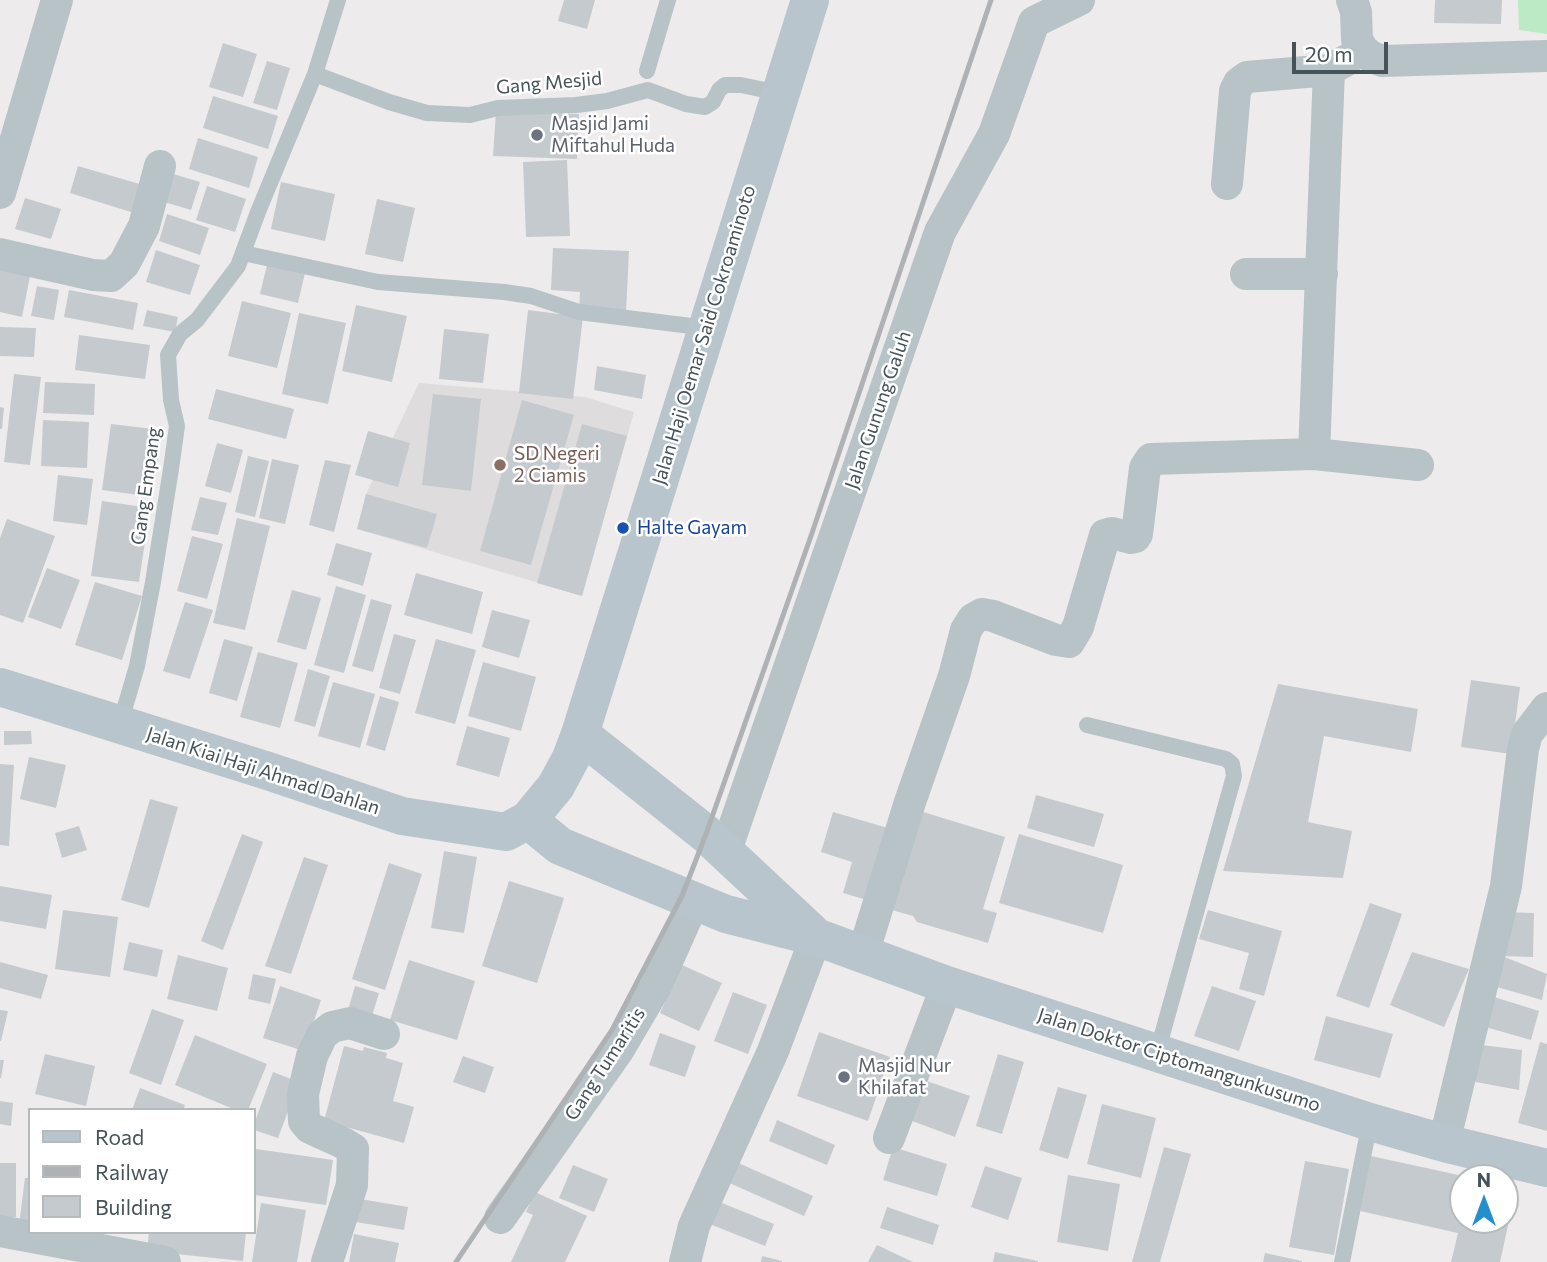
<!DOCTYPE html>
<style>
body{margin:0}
#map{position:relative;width:1547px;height:1262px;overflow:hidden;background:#eeebec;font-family:Commissioner,sans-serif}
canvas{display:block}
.legend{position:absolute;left:28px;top:1108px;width:228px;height:126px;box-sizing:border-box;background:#fff;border:2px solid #b5babc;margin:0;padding:9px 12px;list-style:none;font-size:21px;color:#455257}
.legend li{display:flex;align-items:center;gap:14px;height:35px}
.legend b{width:35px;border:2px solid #b5babc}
.north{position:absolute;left:1449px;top:1164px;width:70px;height:70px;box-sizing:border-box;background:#fff;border:2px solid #b5babc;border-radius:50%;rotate:0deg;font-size:19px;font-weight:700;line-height:28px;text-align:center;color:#455257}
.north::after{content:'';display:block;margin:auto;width:24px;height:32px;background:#258ece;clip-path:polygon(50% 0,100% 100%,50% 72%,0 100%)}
.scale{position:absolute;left:1292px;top:42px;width:96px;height:32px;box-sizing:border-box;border:4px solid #455257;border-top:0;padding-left:9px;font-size:21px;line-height:24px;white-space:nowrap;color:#455257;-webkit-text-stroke:5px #fff;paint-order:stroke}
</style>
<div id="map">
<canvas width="1547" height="1262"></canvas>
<ul class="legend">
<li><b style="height:9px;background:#b8c5cc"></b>Road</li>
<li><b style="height:9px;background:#aeb2b5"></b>Railway</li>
<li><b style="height:19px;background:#c5cace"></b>Building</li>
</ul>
<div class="north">N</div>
<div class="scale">20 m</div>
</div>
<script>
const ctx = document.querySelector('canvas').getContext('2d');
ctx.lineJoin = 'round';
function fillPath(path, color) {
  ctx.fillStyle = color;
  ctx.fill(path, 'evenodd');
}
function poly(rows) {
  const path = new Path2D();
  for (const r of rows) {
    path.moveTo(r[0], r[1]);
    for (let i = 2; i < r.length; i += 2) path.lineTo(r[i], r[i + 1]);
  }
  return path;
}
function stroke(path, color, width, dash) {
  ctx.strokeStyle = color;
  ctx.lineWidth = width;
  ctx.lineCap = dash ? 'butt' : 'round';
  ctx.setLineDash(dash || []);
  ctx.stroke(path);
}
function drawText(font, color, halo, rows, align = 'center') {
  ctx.font = font + ' Commissioner,sans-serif';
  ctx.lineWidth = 5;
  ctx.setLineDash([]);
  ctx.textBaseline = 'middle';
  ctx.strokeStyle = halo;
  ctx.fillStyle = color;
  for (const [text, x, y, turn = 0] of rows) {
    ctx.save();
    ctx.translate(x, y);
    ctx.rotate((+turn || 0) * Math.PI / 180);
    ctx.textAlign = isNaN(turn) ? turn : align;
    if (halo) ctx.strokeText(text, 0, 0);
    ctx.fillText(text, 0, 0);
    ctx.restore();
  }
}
const education = poly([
 [419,383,585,397,634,412,582,596,357,529,366,494]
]);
const green = poly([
 [1518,0,1547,0,1547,34,1519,30]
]);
const building = poly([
 [564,0,595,0,587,29,558,21],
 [1435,0,1502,0,1501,24,1434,23],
 [223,43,257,54,243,97,209,87],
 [267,61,290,68,277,110,253,103],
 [213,96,278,116,268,149,203,128],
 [496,112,579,114,577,159,493,156],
 [198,138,258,157,249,188,189,169],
 [567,160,570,236,526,237,523,162],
 [78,166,143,185,134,213,70,193],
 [170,173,200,182,191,210,161,201],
 [281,182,335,194,325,241,271,229],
 [207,186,246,199,235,232,196,220],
 [25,198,61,209,51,239,15,229],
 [377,199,415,208,403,262,365,254],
 [167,214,209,228,200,255,159,241],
 [553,248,629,251,626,313,579,310,580,292,551,290],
 [156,250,200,265,190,295,146,282],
 [267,265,305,273,298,303,260,294],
 [0,270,30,276,22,317,0,312],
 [37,286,59,290,54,320,31,316],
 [69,290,138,303,133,330,64,317],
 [242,301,291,313,277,368,228,356],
 [356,305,407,316,392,382,342,371],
 [147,310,178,317,175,332,143,326],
 [528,310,583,317,573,399,519,393],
 [299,313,346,323,328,404,282,394],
 [0,327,36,328,34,357,0,356],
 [444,329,489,334,483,383,439,379],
 [79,335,150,345,145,379,75,370],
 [597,366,646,375,642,399,594,390],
 [14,374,41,377,30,465,4,462],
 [45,382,95,384,94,415,43,413],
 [216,389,294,409,286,439,208,419],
 [433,394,481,399,471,491,422,485],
 [522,400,574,415,531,565,480,551],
 [0,407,4,408,2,429,0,429],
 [43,420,89,422,87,468,41,466],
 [111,424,162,430,153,497,102,490],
 [582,424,627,436,582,596,537,583],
 [368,431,410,443,398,487,355,475],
 [217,443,243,450,231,493,205,486],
 [248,456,269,461,255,517,235,512],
 [272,459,299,465,285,524,259,518],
 [325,460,351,465,334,532,309,525],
 [58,475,93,479,87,525,53,521],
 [366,494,437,514,427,548,357,529],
 [200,497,227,503,218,535,191,530],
 [102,501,150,508,139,582,91,576],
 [237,518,270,526,245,630,213,623],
 [7,519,55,536,23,623,0,615,0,538],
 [192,536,223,544,207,599,177,591],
 [336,543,372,553,363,586,327,575],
 [47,568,80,580,61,629,28,617],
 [416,573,483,592,472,634,404,615],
 [95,582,142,596,122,660,75,645],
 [336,586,366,595,344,673,314,665],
 [292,590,321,598,306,650,277,642],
 [371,599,392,605,373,672,352,666],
 [185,602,213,610,190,679,163,671],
 [492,610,530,620,519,658,482,647],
 [394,634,416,640,400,694,379,688],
 [224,639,253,647,237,701,209,693],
 [436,639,476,650,455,724,415,713],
 [258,652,298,663,280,728,240,717],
 [483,662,536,677,521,731,468,716],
 [308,669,330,676,315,727,294,721],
 [1471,680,1520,687,1511,754,1461,747],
 [333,682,375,694,360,748,318,736],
 [1278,684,1418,709,1411,752,1324,736,1308,822,1352,831,1343,878,1223,871],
 [380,696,399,702,385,751,366,745],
 [467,726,510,738,499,777,456,765],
 [4,731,31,731,32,744,4,745],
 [29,757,66,765,56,808,20,799],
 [0,764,14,765,9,846,0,845],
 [1036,795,1104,814,1094,847,1027,828],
 [150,799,178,807,149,908,121,900],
 [910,808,1005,837,983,909,997,913,988,943,917,922,913,916,881,907],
 [833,812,898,831,877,903,843,893,852,862,821,852],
 [79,826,87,850,62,858,55,833],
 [242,834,263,842,223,950,201,941],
 [1019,834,1123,865,1103,933,999,903],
 [444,851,477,857,464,933,431,928],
 [304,857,328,865,291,974,265,966],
 [389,863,422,874,385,990,352,979],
 [509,881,564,898,537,983,482,966],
 [0,886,52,895,46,929,0,921],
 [1370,903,1402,914,1369,1008,1336,996],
 [63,910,118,917,110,977,55,969],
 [1208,910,1282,931,1264,996,1239,989,1249,953,1199,939],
 [1502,912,1534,913,1533,957,1502,956],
 [129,942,163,950,157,977,123,970],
 [1412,952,1469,969,1444,1027,1390,1005],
 [178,955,228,968,217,1011,167,999],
 [1502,956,1547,974,1542,1000,1490,985],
 [409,960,475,981,457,1040,390,1020],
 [0,962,48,975,41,999,0,988],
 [682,965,722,983,699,1031,660,1013],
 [253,974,276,979,270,1004,248,999],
 [280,986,321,1000,304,1051,263,1038],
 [355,986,379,993,370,1023,346,1017],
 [1212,986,1256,1001,1239,1051,1194,1036],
 [733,992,767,1005,748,1054,714,1041],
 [1491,996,1539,1011,1531,1040,1482,1026],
 [152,1009,184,1020,161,1085,129,1073],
 [0,1010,8,1011,1,1041,0,1041],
 [1326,1016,1393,1034,1380,1078,1314,1060],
 [819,1032,890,1057,868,1121,797,1096],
 [660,1033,696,1046,685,1077,649,1065],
 [195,1035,267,1064,248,1110,236,1110,175,1085],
 [1540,1042,1547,1044,1547,1131,1518,1123],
 [1474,1044,1522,1050,1519,1090,1465,1080],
 [344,1046,363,1051,364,1047,387,1053,386,1058,403,1063,393,1101,414,1107,404,1143,324,1121],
 [45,1054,95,1066,86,1106,35,1094],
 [998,1054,1024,1062,1002,1134,976,1126],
 [463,1056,494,1067,485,1093,453,1082],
 [0,1060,4,1060,1,1078,0,1078],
 [273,1072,299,1082,278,1138,254,1130,254,1124],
 [921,1079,970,1096,955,1137,907,1119],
 [1058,1087,1087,1095,1068,1159,1039,1150],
 [140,1088,185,1105,183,1110,132,1110],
 [0,1101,13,1103,11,1126,0,1124],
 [1102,1104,1156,1118,1141,1178,1087,1164],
 [777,1120,835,1145,827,1165,769,1141],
 [893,1147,947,1164,937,1196,883,1180],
 [1164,1147,1191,1154,1160,1262,1132,1262],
 [256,1149,333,1160,326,1205,254,1195],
 [1371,1156,1463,1176,1463,1220,1505,1220,1505,1196,1514,1198,1500,1262,1451,1262,1458,1233,1360,1211],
 [1305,1161,1349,1169,1334,1255,1289,1247],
 [736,1162,813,1196,804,1216,727,1182],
 [0,1163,16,1163,16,1217,0,1217],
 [573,1165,608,1179,594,1212,559,1198],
 [985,1166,1022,1178,1008,1220,971,1207],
 [1068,1175,1120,1184,1108,1251,1057,1242],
 [25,1178,30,1178,30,1226,19,1225],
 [535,1192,587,1216,565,1262,511,1262,533,1215,526,1212],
 [360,1199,408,1207,404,1230,356,1222],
 [712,1199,774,1224,765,1246,702,1221],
 [261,1203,306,1210,297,1262,252,1262],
 [887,1207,939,1225,933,1245,880,1228],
 [149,1232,246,1232,243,1261,147,1251],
 [354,1234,399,1243,395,1262,349,1262],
 [877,1245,913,1262,868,1262],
 [995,1252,1038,1261,1038,1262,993,1262],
 [1265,1253,1302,1261,1302,1262,1263,1262],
 [762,1256,782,1261,782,1262,761,1262]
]);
const lane = poly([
 [647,71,668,0],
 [315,74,389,102,427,113,470,115,498,108,576,105,607,101,648,90,686,104,705,107,713,102,719,90,725,85,741,85,779,93],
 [243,253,378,282,504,292,531,296,579,312,707,328],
 [120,724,137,666,153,582,171,469,177,426,171,400,168,355,180,334,197,320,238,266,258,212,315,74,338,0],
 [1087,725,1226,759,1232,764,1234,776,1157,1053],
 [1342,1262,1370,1122]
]);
const street = poly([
 [1352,0,1356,12,1357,40,1363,50,1370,56,1382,61,1547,56],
 [1227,184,1235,91,1239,83,1247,77,1329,70,1347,60],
 [0,193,57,0],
 [0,254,93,275,111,276,124,264,144,226,160,166],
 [1246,274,1322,274],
 [1314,454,1329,70],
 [725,853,940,232,994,134,1034,22,1079,0],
 [863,954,910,802,954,676,966,630,973,619,982,614,993,616,1056,640,1069,642,1078,627,1105,535,1112,533,1131,538,1135,537,1137,534,1145,468,1151,459,1314,454,1418,465],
 [889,1138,947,985],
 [1444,1143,1506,886,1523,749,1527,734,1547,708],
 [500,1218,619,1049,656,986,694,901],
 [0,1231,165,1262],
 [327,1262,352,1185,353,1149,343,1143,310,1128,304,1121,303,1094,312,1056,322,1035,332,1027,350,1023,384,1034],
 [685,1262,694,1226,773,1051,816,937]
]);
const secondary = poly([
 [0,687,268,771,402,816,506,832,528,820,556,786,571,758,580,734,810,0],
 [580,734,706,834,812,933],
 [528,820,560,846,726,914,816,937,947,985,1370,1122,1444,1143,1547,1168]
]);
const rail = poly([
 [456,1262,612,1030,682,896,706,834,811,536,991,0]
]);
const markers = [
 [537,135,7,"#6b7280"],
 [500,465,7,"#8d6e63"],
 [623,528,7,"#1a4fb4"],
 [844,1077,7,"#6b7280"]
];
const streetNames = [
 ["Gang Mesjid",549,83,-5],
 ["Jalan Haji Oemar Said Cokroaminoto",704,335,-73],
 ["Jalan Gunung Galuh",878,410,-71],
 ["Gang Empang",146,486,-82],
 ["Jalan Kiai Haji Ahmad Dahlan",263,771,18],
 ["Jalan Doktor Ciptomangunkusumo",1179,1060,18],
 ["Gang Tumaritis",605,1064,-57]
];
const worshipNames = [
 ["Masjid Jami",551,124],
 ["Miftahul Huda",551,146],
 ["Masjid Nur",858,1066],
 ["Khilafat",858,1088]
];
const educationNames = [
 ["SD Negeri",514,454],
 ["2 Ciamis",514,476]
];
const transitNames = [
 ["Halte Gayam",637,528]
];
fillPath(education, '#dfdcdd');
fillPath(green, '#bbeac5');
fillPath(building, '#c5cace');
stroke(lane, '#b7c3c7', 16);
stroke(street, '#b7c3c7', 32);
stroke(secondary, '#b8c5cc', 38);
stroke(rail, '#aeb2b5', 5);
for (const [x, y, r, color] of markers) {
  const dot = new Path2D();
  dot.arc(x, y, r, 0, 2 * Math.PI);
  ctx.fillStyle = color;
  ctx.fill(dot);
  stroke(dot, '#fff', 2.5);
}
drawText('19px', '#455257', '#fff', streetNames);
drawText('19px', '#5b616d', '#fff', worshipNames, 'left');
drawText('19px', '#785e54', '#fff', educationNames, 'left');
drawText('19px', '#164399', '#fff', transitNames, 'left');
</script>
